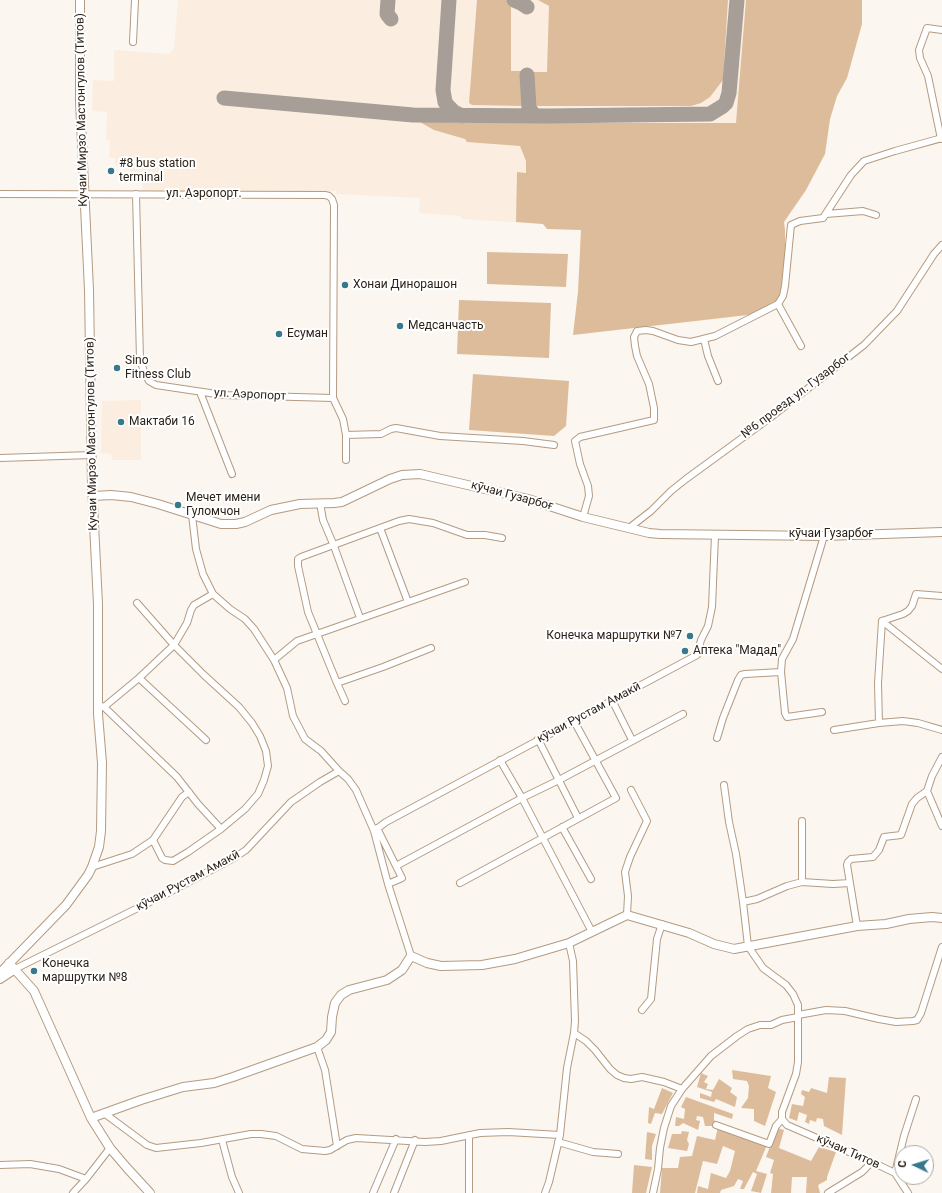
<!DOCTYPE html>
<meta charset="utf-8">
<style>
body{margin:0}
#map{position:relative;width:942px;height:1193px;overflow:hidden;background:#fbf6f0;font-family:Roboto,sans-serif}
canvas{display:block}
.north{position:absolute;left:894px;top:1145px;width:40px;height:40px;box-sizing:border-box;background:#fff;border:1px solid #aba7a3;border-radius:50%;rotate:274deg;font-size:11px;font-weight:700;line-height:16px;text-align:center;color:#2c2218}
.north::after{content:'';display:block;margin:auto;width:14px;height:18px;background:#37798b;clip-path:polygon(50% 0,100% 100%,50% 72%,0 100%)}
</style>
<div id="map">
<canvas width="942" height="1193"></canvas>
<div class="north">С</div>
</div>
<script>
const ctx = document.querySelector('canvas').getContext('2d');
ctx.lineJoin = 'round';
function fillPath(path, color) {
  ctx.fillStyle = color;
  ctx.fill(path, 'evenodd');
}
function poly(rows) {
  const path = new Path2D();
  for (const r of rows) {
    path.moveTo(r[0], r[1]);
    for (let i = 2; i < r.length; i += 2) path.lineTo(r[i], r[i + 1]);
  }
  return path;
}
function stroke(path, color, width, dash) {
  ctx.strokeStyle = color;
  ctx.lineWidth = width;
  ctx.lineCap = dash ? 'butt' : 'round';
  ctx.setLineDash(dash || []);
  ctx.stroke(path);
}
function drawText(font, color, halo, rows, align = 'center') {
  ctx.font = font + ' Roboto,sans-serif';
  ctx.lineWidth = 4;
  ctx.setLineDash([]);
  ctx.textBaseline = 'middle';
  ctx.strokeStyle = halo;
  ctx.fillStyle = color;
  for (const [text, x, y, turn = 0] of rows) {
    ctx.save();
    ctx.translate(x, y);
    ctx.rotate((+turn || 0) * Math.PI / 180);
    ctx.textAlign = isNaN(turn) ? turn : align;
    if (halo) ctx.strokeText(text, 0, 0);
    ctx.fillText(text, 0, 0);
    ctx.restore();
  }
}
const built = poly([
 [178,0,862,0,862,24,847,78,837,96,830,119,825,154,806,190,784,222,785,230,756,314,719,319,621,329,573,335,578,292,581,230,547,229,543,224,462,219,461,216,419,213,420,198,336,194,336,190,328,193,298,193,142,192,143,176,114,164,116,159,109,157,110,141,106,140,107,112,92,111,93,80,114,81,114,50,170,54,174,47],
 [141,400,141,460,112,460,111,454,101,453,102,401]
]);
const green = poly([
 [477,0,506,0,511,2,511,71,522,71,522,106,472,105,469,103],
 [538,0,728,0,723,80,710,97,701,103,691,106,537,106,534,103,533,72,547,72,549,6],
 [746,0,862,0,862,24,847,78,837,96,830,119,825,154,806,190,784,222,785,230,785,274,778,302,756,314,573,335,578,292,581,230,547,229,543,224,516,222,517,172,526,173,526,161,520,146,467,142,465,139,434,130,418,121,467,123,736,123],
 [487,252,568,254,566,287,487,284],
 [459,300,551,303,549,358,457,354],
 [473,374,569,381,566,426,554,436,469,430],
 [732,1070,771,1076,768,1088,776,1092,765,1126,754,1121,754,1109,741,1108,748,1098,749,1086,747,1081,733,1079],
 [701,1073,708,1076,704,1082,708,1084,706,1089,713,1090,719,1079,732,1088,730,1092,737,1097,735,1107,716,1099,714,1102,700,1098,700,1093,711,1097,712,1092,697,1087],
 [829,1077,846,1078,842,1135,824,1126,823,1119,817,1118,816,1122,810,1120,809,1124,805,1122,807,1115,799,1112,797,1121,789,1118,792,1104,803,1106,805,1097,801,1094,802,1090,809,1092,811,1088,827,1093],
 [662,1088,673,1093,662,1114,655,1113,651,1124,648,1123,649,1107,654,1109],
 [686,1097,733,1114,732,1119,714,1113,714,1120,717,1122,713,1126,705,1126,703,1117,697,1116,696,1120,700,1121,698,1130,683,1123,679,1126,675,1126,676,1117,684,1119,685,1109,681,1107],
 [718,1127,767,1145,756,1171,767,1174,761,1193,751,1191,757,1174,753,1172,744,1189,740,1189,743,1181,738,1179,734,1186,721,1190,720,1193,697,1193,698,1186,708,1189,711,1173,726,1178,730,1171,735,1151,723,1146,717,1164,703,1161,695,1193,660,1193,662,1168,678,1168,680,1157,692,1156,697,1136,715,1140],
 [777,1128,784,1130,779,1148,811,1161,819,1147,836,1152,827,1177,827,1180,818,1185,820,1193,806,1193,807,1177,792,1177,791,1193,771,1193,773,1174,770,1173,774,1160,766,1157],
 [682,1131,689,1132,687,1140,689,1144,687,1151,668,1148,672,1134,681,1134],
 [647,1132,656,1134,652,1146,652,1160,645,1159],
 [634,1165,652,1167,646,1193,632,1193]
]);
const taxiway = poly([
 [388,0,387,14,391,19],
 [449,0,443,90,445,102,448,106,454,112,462,116],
 [514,0,521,3,527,7],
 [527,75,529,108,533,114,537,116],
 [224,98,413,115,547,116,710,114,723,106,726,103,729,93,737,0]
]);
const minor = poly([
 [133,42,135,0],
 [941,139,928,76,920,58,919,50,927,28,942,30],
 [0,194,325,195,329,196,332,199,334,205,333,398],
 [136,194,140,360,145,374,149,381,156,385,223,395,333,398],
 [826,214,863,211,876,215],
 [778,304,801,346],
 [704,339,708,356,718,381],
 [200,392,232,474],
 [333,398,343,419,346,435,381,434,391,429,396,428,440,436,523,441,554,445],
 [346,435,346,460],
 [0,458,92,455],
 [320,503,323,520,334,546,360,618],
 [192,515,196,549,203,574,213,594,230,609,245,619,254,629,274,660],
 [583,517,589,496,588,486,580,464,575,441,580,437,654,420,654,408,649,384,637,356,635,346,634,337,637,331,646,330,653,331,678,340,691,342,715,336,778,304,783,296,785,286,791,225,800,221,823,218,851,175,864,161,895,151,942,138],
 [380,528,408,602],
 [629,528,651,511,671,491,686,479,771,417,864,345,897,311,934,254,942,245],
 [882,621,878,683,879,723,903,721,918,723,942,730],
 [882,621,942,669],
 [882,621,903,614,908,611,912,606,916,594,942,596],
 [431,648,383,667,337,683,308,612,298,566,298,559,301,557,399,521,409,519,433,523,467,535,485,535,502,538],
 [139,678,206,740],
 [337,683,345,701],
 [612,700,632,740],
 [99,705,104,707,177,777,198,804,221,829],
 [104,707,139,678,174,645,187,623,191,610,194,605,213,594],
 [822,712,787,717,785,713,781,672,782,659,793,639,824,536],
 [834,730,879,723],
 [717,738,723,718,738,680,741,675,745,674,781,672],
 [538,739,578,818],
 [500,760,522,798,592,932],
 [339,771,321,751,305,739,293,716,287,688,274,660,297,641,465,582],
 [927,791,942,826],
 [562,827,591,879],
 [377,828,402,878,388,884],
 [374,831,386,822,697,655,701,640,708,626,712,607,715,535],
 [153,840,182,797,189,792],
 [396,866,522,798,559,780,683,714],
 [92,867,132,854,153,840,162,858,165,860,173,861,188,852,221,829,245,809,258,794,264,780,268,766,266,751,260,736,252,723,239,707,204,675,174,645,137,603],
 [802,882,802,821],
 [460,883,616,798,574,721],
 [743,902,757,899,787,886,802,882,833,884,850,883],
 [627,915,628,896,625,872,630,857,647,821,631,790],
 [857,926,847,865,848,862,851,859,873,857,879,850,884,837,901,835,912,804,917,798,927,791,932,776,942,757],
 [15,969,162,896,234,858,246,850,291,802,320,782,339,771,348,779,356,790,374,831,388,884,411,956],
 [642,1010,651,999,657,939,662,924],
 [798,1015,826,1010,845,1011,879,1019,896,1022,913,1021,917,1020,921,1013,942,947],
 [574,1033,586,1041,595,1050,610,1069,617,1075,624,1078,631,1079,642,1077,664,1082,682,1089],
 [317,1047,325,1070,337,1146],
 [104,1113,147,1145,156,1148,201,1143,251,1134,261,1134,276,1136,302,1149,325,1151,330,1150,347,1140,356,1138,425,1142,441,1141,480,1133,508,1132,560,1135],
 [782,1119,787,1125,872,1162,895,1173,908,1193],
 [716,1125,769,1144,776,1126,782,1119,782,1112,796,1074,798,1062,798,1005,793,994,786,985,763,968,748,946,743,902,736,854,729,822,724,785],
 [469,1135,469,1193],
 [222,1140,232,1177,239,1193],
 [558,1142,593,1152,618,1154],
 [0,1165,30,1164,59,1169,86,1179,73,1193],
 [895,1173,904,1136,916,1099],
 [86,1179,110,1148],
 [373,1193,396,1139],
 [394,1193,415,1140],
 [545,1193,549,1182,560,1135,567,1068,574,1033,575,1021,573,961,569,943],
 [653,1193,658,1169,660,1148,664,1128,671,1106,682,1089,711,1056,737,1036,748,1029,760,1025,771,1025,782,1020,798,1017],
 [828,1193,862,1172,872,1162]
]);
const tertiary = poly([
 [93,496,111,495,131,497,158,504,221,524,236,524,245,522,271,510,300,504,334,503,342,502,390,479,402,475,420,474,528,499,583,517,649,533,660,534,824,536,942,532],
 [9,963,34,991,91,1118,110,1148,127,1168,150,1193],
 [0,973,66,905,88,875,92,867,99,847,101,831,102,763,98,714,98,604,92,484,89,290,80,101,80,0],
 [0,979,15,969],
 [91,1118,141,1100,183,1087,214,1083,233,1077,317,1047,326,1040,331,1032,332,1017,335,1003,341,995,349,990,387,980,402,970,411,956,427,963,441,966,482,965,515,959,569,943,627,915,689,933,714,944,734,949,857,926,886,924,909,919,932,917,942,918]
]);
const markers = [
 [111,171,4,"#37798b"],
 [345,285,4,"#37798b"],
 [400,326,4,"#37798b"],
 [279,334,4,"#37798b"],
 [117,368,4,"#37798b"],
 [121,422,4,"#37798b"],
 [178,505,4,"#37798b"],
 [690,636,4,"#37798b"],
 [685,651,4,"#37798b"],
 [34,971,4,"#37798b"]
];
const streetNames = [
 ["Кучаи Мирзо Мастонгулов (Титов)",82,110,-91],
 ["ул. Аэропорт.",204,194],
 ["ул. Аэропорт",250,395,3],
 ["№6 проезд ул. Гузарбог",796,396,-37],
 ["Кучаи Мирзо Мастонгулов (Титов)",92,434,-91],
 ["кӯчаи Гузарбоғ",512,496,15],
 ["кӯчаи Гузарбоғ",831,534],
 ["кӯчаи Рустам Амакӣ",589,713,-28],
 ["кӯчаи Рустам Амакӣ",188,881,-28],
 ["кӯчаи Титов",848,1152,24]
];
const poiNames = [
 ["#8 bus station",119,164],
 ["terminal",119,178],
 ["Хонаи Динорашон",353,285],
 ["Медсанчасть",408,326],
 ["Есуман",287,334],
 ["Sino",125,361],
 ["Fitness Club",125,375],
 ["Мактаби 16",129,422],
 ["Мечет имени",186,498],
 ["Гуломчон",186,512],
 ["Конечка маршрутки №7",682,636,"right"],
 ["Аптека \"Мадад\"",693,651],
 ["Конечка",42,964],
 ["маршрутки №8",42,978]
];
fillPath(built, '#fbeee0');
fillPath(green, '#ddbc9b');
stroke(taxiway, '#a69e97', 15);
stroke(minor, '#b49b81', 8);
stroke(tertiary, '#b49b81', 10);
stroke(minor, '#fff', 6);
stroke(tertiary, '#fff', 8);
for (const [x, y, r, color] of markers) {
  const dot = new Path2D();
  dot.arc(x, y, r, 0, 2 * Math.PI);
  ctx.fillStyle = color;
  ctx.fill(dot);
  stroke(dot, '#fff', 1.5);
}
drawText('12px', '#2c2218', '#fff', streetNames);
drawText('12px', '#2c2218', '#fff', poiNames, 'left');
</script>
